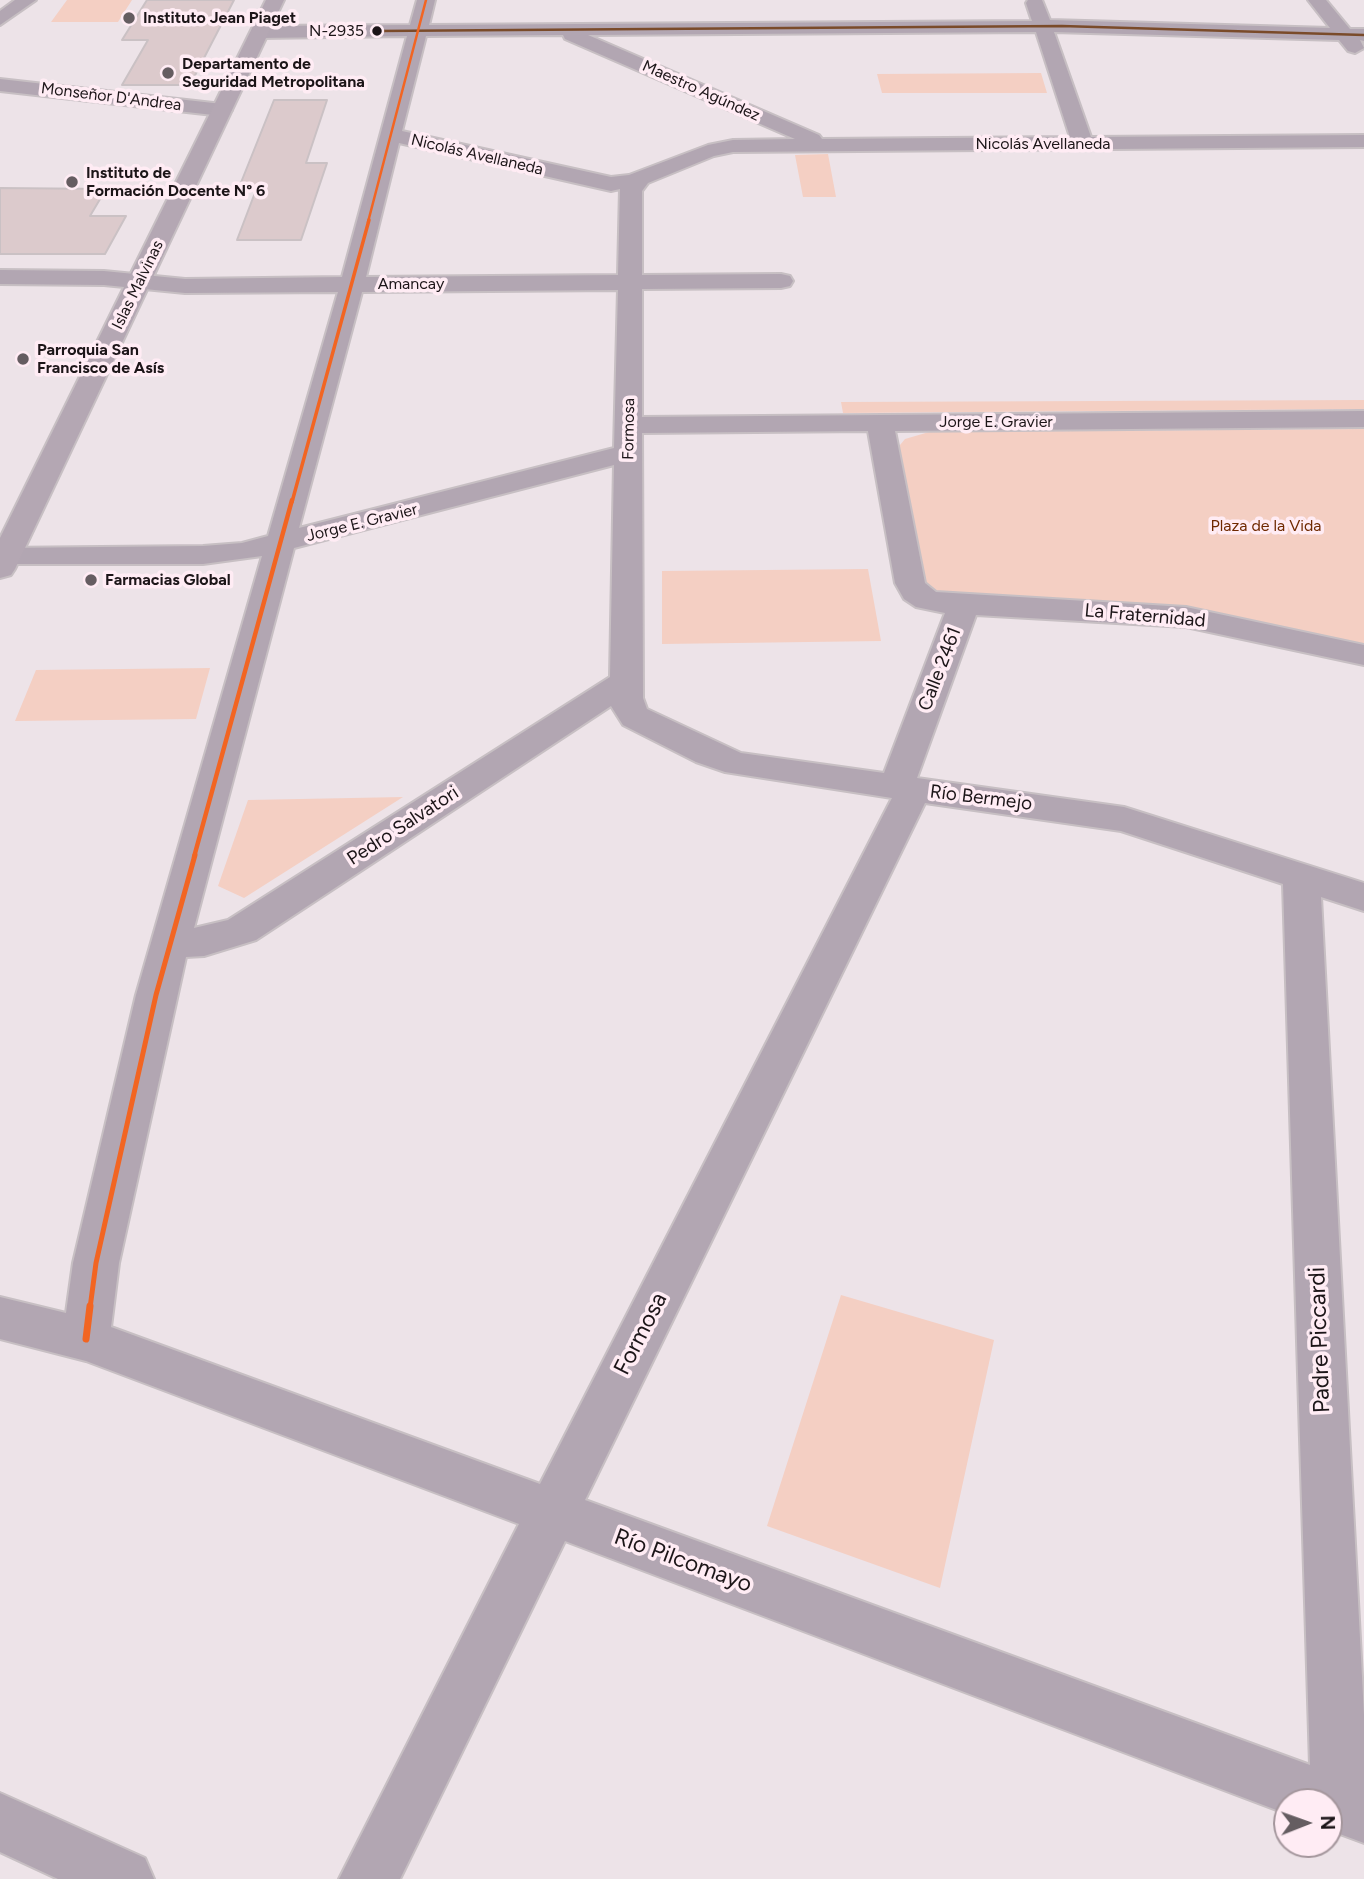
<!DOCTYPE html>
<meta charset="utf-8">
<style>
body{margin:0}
#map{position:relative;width:1364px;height:1879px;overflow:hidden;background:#ede3e8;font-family:Figtree,sans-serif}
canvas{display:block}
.north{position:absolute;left:1273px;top:1788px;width:70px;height:70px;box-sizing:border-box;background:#ffecf4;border:2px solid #a4969c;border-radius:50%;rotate:89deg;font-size:19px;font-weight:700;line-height:28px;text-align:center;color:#1c1518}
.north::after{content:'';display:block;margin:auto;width:24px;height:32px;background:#655d61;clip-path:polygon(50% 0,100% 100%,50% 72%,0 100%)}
</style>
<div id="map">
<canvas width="1364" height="1879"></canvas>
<div class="north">N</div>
</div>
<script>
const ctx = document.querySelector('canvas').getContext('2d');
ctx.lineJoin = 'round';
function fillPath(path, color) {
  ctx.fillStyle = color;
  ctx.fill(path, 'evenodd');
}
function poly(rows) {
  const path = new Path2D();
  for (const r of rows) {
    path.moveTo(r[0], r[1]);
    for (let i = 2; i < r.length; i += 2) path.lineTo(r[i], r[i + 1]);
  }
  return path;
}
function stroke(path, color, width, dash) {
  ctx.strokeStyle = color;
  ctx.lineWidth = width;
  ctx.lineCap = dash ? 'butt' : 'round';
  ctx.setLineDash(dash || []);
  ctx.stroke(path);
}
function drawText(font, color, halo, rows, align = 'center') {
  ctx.font = font + ' Figtree,sans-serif';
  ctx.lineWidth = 7;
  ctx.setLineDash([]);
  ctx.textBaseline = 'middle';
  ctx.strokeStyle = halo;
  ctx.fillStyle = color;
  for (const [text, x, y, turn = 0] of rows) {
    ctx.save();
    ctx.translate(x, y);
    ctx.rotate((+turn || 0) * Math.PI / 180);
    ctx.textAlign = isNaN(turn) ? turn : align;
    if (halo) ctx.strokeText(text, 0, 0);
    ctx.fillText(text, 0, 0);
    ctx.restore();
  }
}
const green = poly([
 [67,0,132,0,118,22,51,22],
 [1041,73,1047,93,882,93,877,74],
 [828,154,836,197,803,197,795,155],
 [1364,400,1364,409,843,413,841,402],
 [1364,429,1364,644,1189,609,937,593,926,582,899,452,900,445,905,439,929,432],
 [868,569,881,641,662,644,662,571],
 [210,668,196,719,15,721,36,670],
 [403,797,244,898,218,886,248,800],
 [841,1295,994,1340,940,1588,767,1526]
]);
const building = poly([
 [147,0,234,0,190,85,122,85,148,40,122,40,147,0],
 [274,100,327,100,306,163,327,163,301,240,237,240,256,190,238,190,274,100],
 [0,188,106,189,90,216,126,216,105,254,0,254,0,188]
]);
const minor = poly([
 [15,0,36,0,0,25,0,11,15,0],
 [417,0,435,0,429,25,1032,21,1026,3,1028,0,1042,0,1050,20,1330,28,1308,0,1326,0,1350,29,1364,29,1364,41,1360,40,1364,48,1355,53,1348,51,1339,40,1054,32,1091,137,1364,135,1364,147,733,152,714,156,648,183,642,191,642,275,781,274,790,276,793,281,790,286,781,288,642,289,642,417,1364,411,1364,427,895,431,925,583,936,592,1186,607,1364,645,1364,665,1186,627,976,615,917,778,1124,807,1364,883,1364,911,1321,897,1364,1715,1364,1843,1329,1830,1329,1802,1287,1802,1287,1814,565,1541,400,1879,339,1879,519,1524,86,1361,0,1339,0,1297,66,1313,73,1263,136,995,262,556,203,564,7,564,0,562,0,548,203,546,242,543,268,536,338,292,185,293,104,285,0,284,0,270,104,271,185,279,342,277,407,36,260,38,251,32,260,26,410,25,417,0],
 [1036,32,1070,137,822,139,819,135,588,35,1036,32],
 [563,35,565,39,795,139,733,140,708,145,629,175,611,177,402,131,426,36,563,35],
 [399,143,611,191,620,189,618,275,366,277,399,143],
 [618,290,614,448,299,528,362,292,618,290],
 [868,431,895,583,904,599,916,607,945,613,884,773,741,753,647,709,643,698,642,433,868,431],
 [614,465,610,677,228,920,194,928,294,548,614,465],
 [611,706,623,725,696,762,725,772,892,798,540,1484,111,1327,119,1263,186,957,204,956,256,940,611,706],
 [925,803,1121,831,1283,884,1310,1765,585,1500,925,803],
 [0,79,222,104,232,110,222,116,0,91,0,79],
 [0,1793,145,1858,154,1879,58,1879,0,1852,0,1793]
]);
const major = poly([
 [266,0,284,0,15,569,11,575,0,578,0,538,266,0]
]);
const bus1 = poly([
 [377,31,1062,26,1364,35]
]);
const bus2Far4 = poly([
 [368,222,426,0]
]);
const bus2Far3 = poly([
 [292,502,369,220]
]);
const bus2Far2 = poly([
 [194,857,292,500]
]);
const bus2Far1 = poly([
 [90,1308,96,1263,156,995,195,855]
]);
const bus2 = poly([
 [86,1339,90,1306]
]);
const markers = [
 [129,18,7,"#655d61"],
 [377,31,6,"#1c1518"],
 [168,73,7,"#655d61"],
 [72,182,7,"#655d61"],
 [23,359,7,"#655d61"],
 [91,580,7,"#655d61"]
];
const farPoinames = [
 ["Instituto Jean Piaget",143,18],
 ["Departamento de",182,64],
 ["Seguridad Metropolitana",182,82],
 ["Instituto de",86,173],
 ["Formación Docente N° 6",86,191],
 ["Parroquia San",37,350],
 ["Francisco de Asís",37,368],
 ["Farmacias Global",105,580]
];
const farBusnames = [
 ["N-2935",364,31]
];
const farStreetnames = [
 ["Maestro Agúndez",701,91,24],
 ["Monseñor D'Andrea",111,97,7],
 ["Nicolás Avellaneda",1043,144],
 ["Nicolás Avellaneda",477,155,13],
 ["Amancay",411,284],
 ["Islas Malvinas",138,285,-64],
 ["Jorge E. Gravier",996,422],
 ["Formosa",629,429,-89],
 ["Jorge E. Gravier",362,523,-14]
];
const farParknames = [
 ["Plaza de la Vida",1266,526]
];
const streetNames = [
 ["La Fraternidad",1145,616,5],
 ["Calle 2461",940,669,-69],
 ["Río Bermejo",981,798,7],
 ["Pedro Salvatori",403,826,-33]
];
const nearStreetnames = [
 ["Formosa",641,1334,-63],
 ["Padre Piccardi",1320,1340,-92],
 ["Río Pilcomayo",683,1561,20]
];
fillPath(green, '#f4cfc3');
fillPath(building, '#dccacc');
stroke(building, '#cac1c4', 2);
stroke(minor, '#c7bfc3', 4);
stroke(major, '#c7bfc3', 4);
fillPath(minor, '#b2a6b2');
fillPath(major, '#b4a7b3');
stroke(bus1, '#7a4b2a', 2.5);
stroke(bus2Far4, '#f26522', 2.5);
stroke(bus2Far3, '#f26522', 3.5);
stroke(bus2Far2, '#f26522', 4.5);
stroke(bus2Far1, '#f26522', 5);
stroke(bus2, '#f26522', 7);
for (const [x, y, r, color] of markers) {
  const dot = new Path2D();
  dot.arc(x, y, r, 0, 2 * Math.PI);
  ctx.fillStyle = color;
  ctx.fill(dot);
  stroke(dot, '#ffecf4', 2.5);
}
drawText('bold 16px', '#1c1518', '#ffecf4', farPoinames, 'left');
drawText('16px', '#1c1518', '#ffecf4', farBusnames, 'right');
drawText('16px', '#1c1518', '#ffecf4', farStreetnames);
drawText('16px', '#6f2900', '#ffecf4', farParknames);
drawText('19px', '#1c1518', '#ffecf4', streetNames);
drawText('23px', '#1c1518', '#ffecf4', nearStreetnames);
</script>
